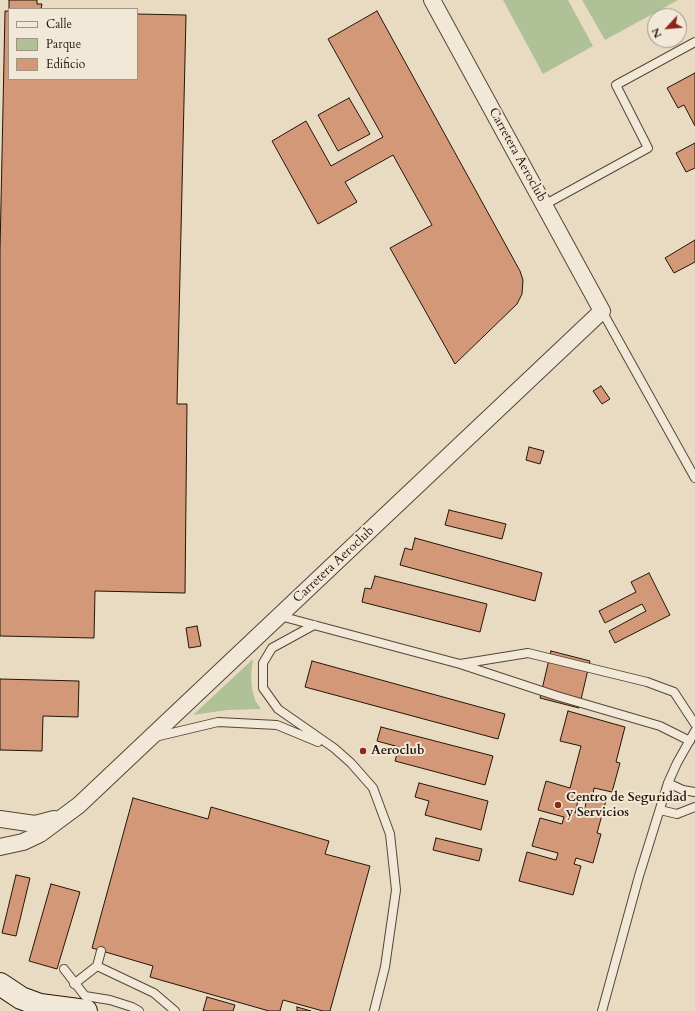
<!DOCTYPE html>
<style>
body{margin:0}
#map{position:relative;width:695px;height:1011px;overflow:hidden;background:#e9dbc1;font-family:Cardo,serif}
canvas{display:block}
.legend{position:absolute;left:8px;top:8px;width:130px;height:72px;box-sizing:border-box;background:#f1e8d7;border:1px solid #9f9485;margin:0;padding:5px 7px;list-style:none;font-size:12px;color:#251509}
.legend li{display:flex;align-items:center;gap:8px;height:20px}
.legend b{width:20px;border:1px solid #9f9485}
.north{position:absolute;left:647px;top:8px;width:40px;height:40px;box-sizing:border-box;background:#f1e8d7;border:1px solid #9f9485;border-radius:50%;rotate:244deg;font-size:11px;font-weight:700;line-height:16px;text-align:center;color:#251509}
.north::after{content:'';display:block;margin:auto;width:14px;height:18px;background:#8f2418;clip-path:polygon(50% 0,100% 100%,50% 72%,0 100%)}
</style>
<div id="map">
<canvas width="695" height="1011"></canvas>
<ul class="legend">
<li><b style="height:5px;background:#f1e8d7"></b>Calle</li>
<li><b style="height:11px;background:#b1c197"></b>Parque</li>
<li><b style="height:11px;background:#d29877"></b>Edificio</li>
</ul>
<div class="north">N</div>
</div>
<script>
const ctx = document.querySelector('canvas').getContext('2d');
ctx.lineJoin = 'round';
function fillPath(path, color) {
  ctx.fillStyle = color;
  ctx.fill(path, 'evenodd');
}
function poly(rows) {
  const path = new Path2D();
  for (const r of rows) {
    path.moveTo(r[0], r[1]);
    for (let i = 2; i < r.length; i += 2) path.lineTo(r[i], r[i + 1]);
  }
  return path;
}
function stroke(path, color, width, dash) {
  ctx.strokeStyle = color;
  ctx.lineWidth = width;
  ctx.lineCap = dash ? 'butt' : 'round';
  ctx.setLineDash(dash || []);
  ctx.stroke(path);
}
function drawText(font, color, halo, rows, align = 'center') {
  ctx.font = font + ' Cardo,serif';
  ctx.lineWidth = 4;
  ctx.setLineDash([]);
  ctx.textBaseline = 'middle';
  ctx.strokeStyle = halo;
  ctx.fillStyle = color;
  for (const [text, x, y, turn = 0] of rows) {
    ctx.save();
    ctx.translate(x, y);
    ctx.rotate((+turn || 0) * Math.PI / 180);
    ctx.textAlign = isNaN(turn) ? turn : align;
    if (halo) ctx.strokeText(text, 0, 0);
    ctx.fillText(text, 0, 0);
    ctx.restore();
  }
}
const green = poly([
 [503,0,568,0,593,46,543,74],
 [582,0,678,0,605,40],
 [253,659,251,674,252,689,255,700,261,709,227,710,193,715]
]);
const building = poly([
 [9,0,37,0,37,4,42,4,41,9,9,9,9,79,137,79,137,14,186,15,177,404,187,404,185,593,95,591,94,638,0,636,0,251,5,11,9,11,9,0],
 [377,11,520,271,523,280,522,294,517,304,455,364,390,248,432,225,393,155,345,182,357,202,318,224,272,141,306,121,331,166,383,137,328,39,377,11],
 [695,73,695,126,684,105,678,108,667,88,695,73],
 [349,98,370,134,338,151,318,115,349,98],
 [695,143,695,168,686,172,676,153,695,143],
 [695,240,695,262,674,273,665,258,695,240],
 [601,386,610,399,602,404,593,391,601,386],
 [529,447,544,451,540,464,526,460,529,447],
 [449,510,506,524,502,539,445,525,449,510],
 [415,538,542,573,535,601,400,565,405,548,412,550,415,538],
 [649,573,670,615,615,643,609,631,646,611,642,604,605,623,599,611,636,592,631,582,649,573],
 [375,576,487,604,480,632,362,602,365,588,371,589,375,576],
 [197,626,201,646,189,648,186,628,197,626],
 [551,651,590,661,579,708,540,698,551,651],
 [312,661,505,714,498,739,305,687,312,661],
 [0,679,79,681,78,717,43,716,42,751,0,750,0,679],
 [568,711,625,727,616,762,620,763,612,792,594,788,593,794,607,797,597,833,601,834,593,863,576,858,574,864,581,866,573,895,519,881,527,852,556,860,558,853,532,846,540,818,562,824,564,817,538,810,546,781,570,788,581,746,560,741,568,711],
 [579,797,587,799,583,815,575,813,579,797],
 [381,727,493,756,485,785,395,761,399,747,377,741,381,727],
 [419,783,488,801,481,830,425,815,429,801,415,797,419,783],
 [133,798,208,819,211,807,329,841,325,854,370,866,330,1011,323,1011,283,1000,280,1011,269,1011,150,977,153,966,92,948,133,798],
 [436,838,482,849,479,861,433,850,436,838],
 [16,875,30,878,16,936,2,933,16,875],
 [51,884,80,892,57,969,29,961,51,884],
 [207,997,235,1005,233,1011,203,1011,207,997],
 [297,1007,311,1011,297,1011,297,1007]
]);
const lane = poly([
 [544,205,648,148,616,85,695,42],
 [602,311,695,478],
 [280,616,460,664],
 [314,625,272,648,263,663,263,688,278,709,334,748,351,763,373,788,390,834,396,890,385,967,374,1011],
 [155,737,218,722,277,725,318,742],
 [690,741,660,726,557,696,460,664,528,653,647,682,674,692,695,724],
 [668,783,683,790,695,792],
 [660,810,677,814,695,807],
 [97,966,154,993,175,1011],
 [64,969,85,996,110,1000,132,1007,139,1011],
 [74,984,97,966,101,951],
 [602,1011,639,876,668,783,677,763,695,731]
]);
const street = poly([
 [0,819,35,824,54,819],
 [0,847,23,842,40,834,79,805,602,311,432,0]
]);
const secondary = poly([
 [0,984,21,998,40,1005,86,1011]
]);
const markers = [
 [363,751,4,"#8f2418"],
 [558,805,4,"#8f2418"]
];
const streetNames = [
 ["Carretera Aeroclub",517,155,61],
 ["Carretera Aeroclub",334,565,-43]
];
const poiNames = [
 ["Aeroclub",371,751],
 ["Centro de Seguridad",566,798],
 ["y Servicios",566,813]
];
fillPath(green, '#b1c197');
fillPath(building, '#d29877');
stroke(building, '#251509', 1);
stroke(lane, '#564637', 10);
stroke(street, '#564637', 18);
stroke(secondary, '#251509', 24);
stroke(lane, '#f1e8d7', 8);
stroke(street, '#f1e8d7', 16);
stroke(secondary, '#f1e8d7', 22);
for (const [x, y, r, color] of markers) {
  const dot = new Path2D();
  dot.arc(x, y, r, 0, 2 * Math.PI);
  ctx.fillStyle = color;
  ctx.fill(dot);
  stroke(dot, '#f1e8d7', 1.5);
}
drawText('13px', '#251509', '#f1e8d7', streetNames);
drawText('bold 13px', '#251509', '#f1e8d7', poiNames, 'left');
</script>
